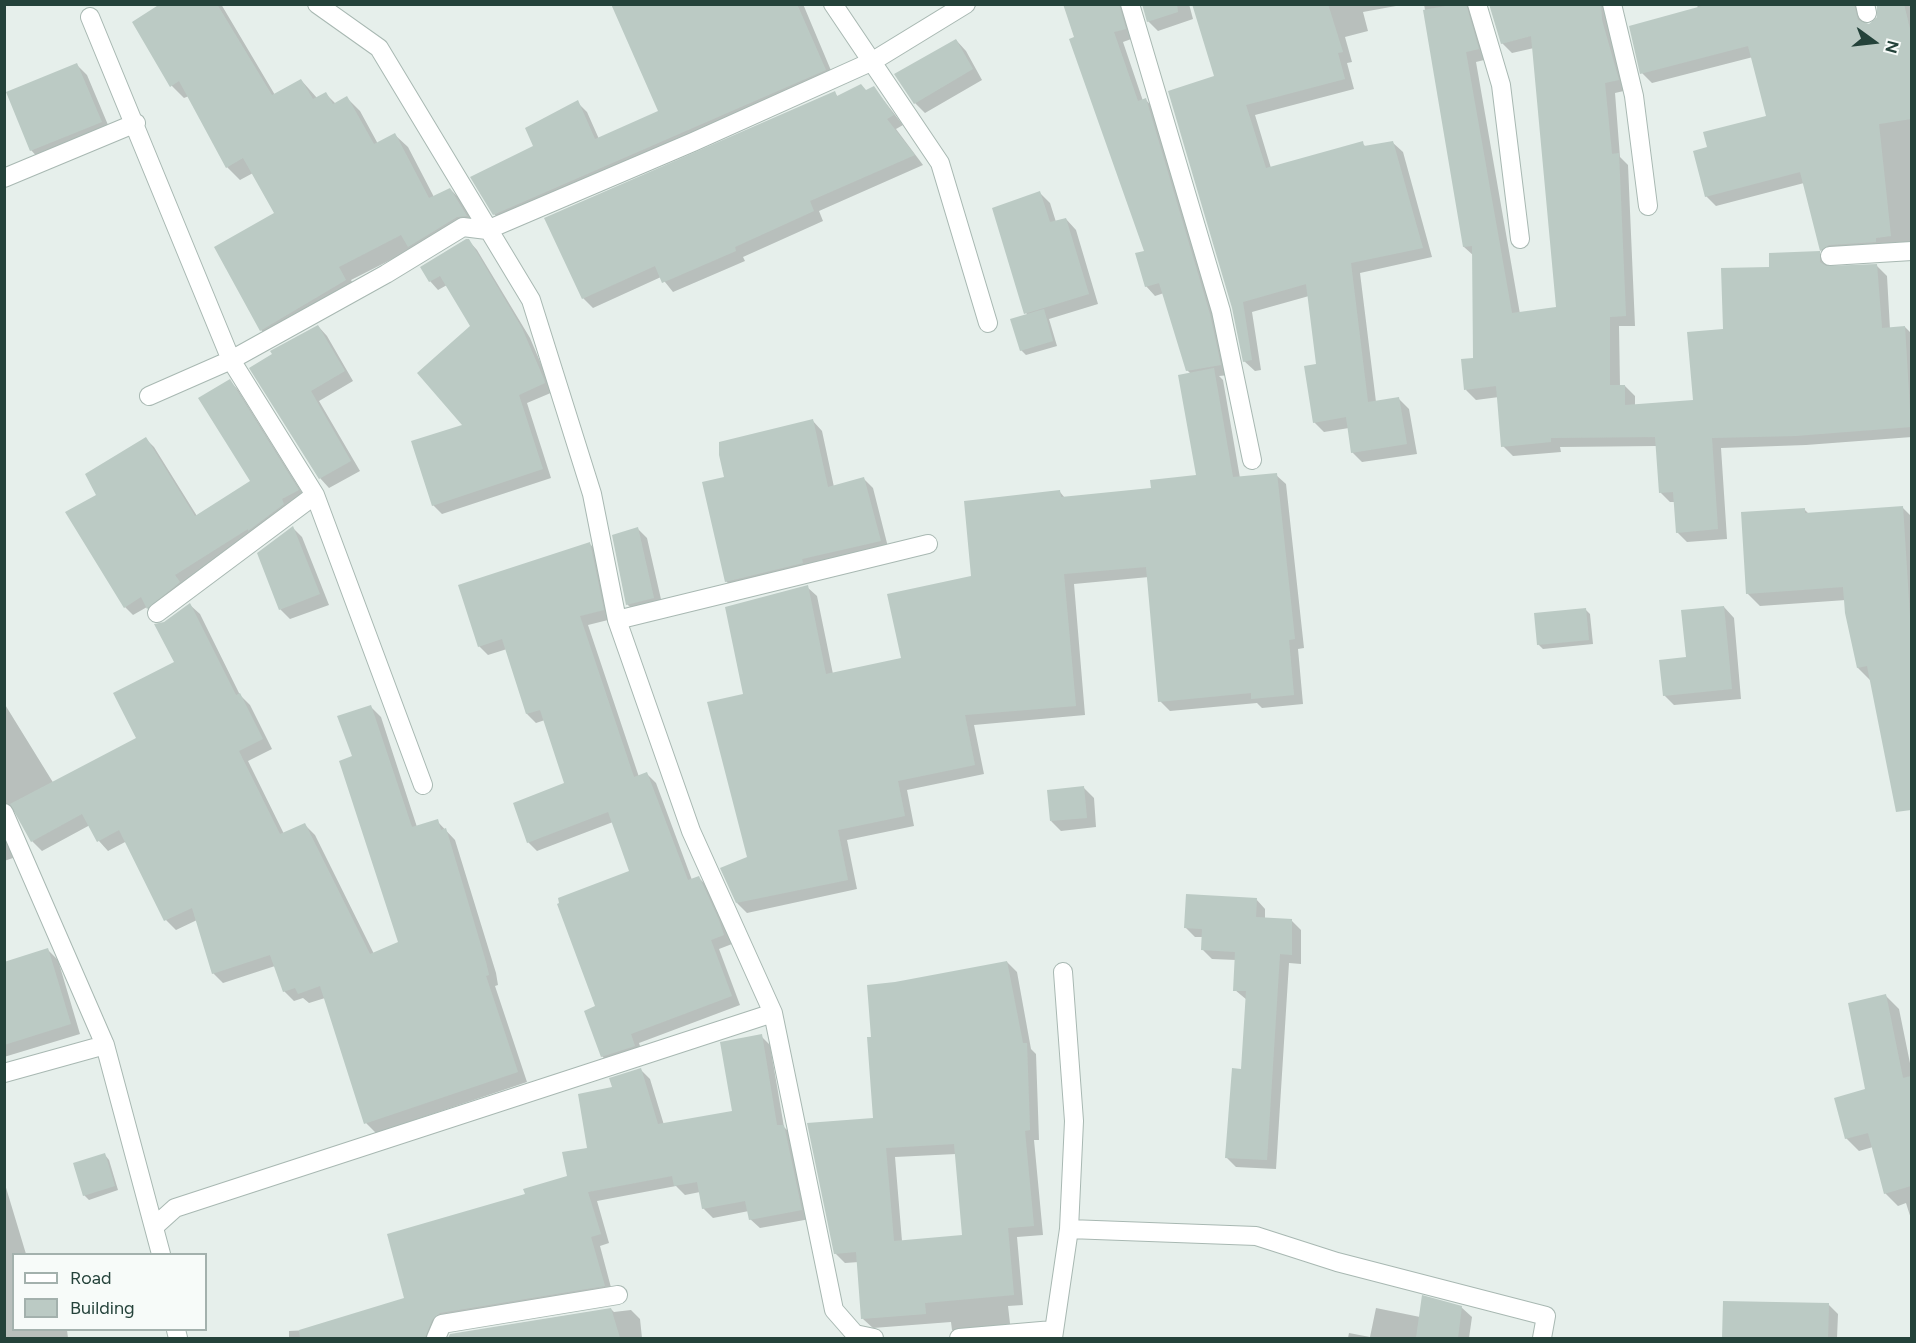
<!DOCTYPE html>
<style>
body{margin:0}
#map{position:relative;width:1916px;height:1343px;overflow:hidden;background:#e6efeb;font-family:Figtree,sans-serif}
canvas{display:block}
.frame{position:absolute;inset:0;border:6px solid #24423a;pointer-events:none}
.legend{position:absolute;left:12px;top:1253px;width:195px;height:78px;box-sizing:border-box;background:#f7fbf9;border:2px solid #a3b1ad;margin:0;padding:8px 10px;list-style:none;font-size:18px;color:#24423a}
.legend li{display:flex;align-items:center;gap:12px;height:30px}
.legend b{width:30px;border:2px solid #a3b1ad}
.north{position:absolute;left:1844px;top:12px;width:60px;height:60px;-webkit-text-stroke:4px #f7fbf9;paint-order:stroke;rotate:105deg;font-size:16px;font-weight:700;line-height:24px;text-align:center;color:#24423a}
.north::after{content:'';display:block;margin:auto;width:21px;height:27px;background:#24423a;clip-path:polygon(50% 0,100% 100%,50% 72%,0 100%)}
</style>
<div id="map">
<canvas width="1916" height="1343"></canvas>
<div class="frame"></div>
<ul class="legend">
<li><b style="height:8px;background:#fff"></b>Road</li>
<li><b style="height:16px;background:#bbcac4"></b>Building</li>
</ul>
<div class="north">N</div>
</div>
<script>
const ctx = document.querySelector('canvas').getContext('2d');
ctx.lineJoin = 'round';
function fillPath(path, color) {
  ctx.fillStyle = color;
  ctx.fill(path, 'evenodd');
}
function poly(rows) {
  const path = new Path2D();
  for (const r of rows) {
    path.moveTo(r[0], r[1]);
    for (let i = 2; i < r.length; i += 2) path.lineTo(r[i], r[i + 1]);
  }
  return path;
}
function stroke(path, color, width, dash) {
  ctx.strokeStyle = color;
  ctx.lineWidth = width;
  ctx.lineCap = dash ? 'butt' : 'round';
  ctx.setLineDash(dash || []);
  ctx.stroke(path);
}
const shadow = poly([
 [163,4,221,4,275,95,301,80,317,98,326,94,336,104,347,98,360,111,378,144,395,135,408,147,434,197,450,189,463,202,479,229,412,249,351,280,358,293,274,343,261,330,276,214,253,173,240,180,227,167,189,96,184,98,172,86],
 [622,4,803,4,835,80,504,224,494,214,535,146,577,102,587,112,599,139,660,112],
 [1067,4,1134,4,1134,38,1123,42,1143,101,1146,100,1155,110,1230,375,1219,376,1223,380,1240,478,1276,475,1286,484,1304,648,1298,649,1303,704,1262,708,1257,703,1170,711,1160,701,1149,577,1074,584,1085,715,974,725,984,774,907,790,914,826,847,840,857,889,747,913,737,903,749,858,745,695,807,587,817,596,833,674,902,659,973,578,1060,492,1065,498,1152,490,1197,476,1191,374,1187,370,1164,293,1155,296,1146,286,1145,252],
 [1143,4,1189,4,1193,19,1158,31,1148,21],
 [1193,4,1407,4,1363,12,1368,31,1345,37,1352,62,1347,63,1354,89,1255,115,1271,168,1362,143,1366,147,1392,142,1403,152,1432,257,1360,273,1376,402,1399,399,1409,409,1417,454,1362,462,1352,452,1349,428,1324,432,1314,422,1317,365,1309,296,1252,312,1261,370,1255,371,1244,361,1216,77],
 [1424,4,1482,4,1488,59,1476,62,1520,314,1558,308,1534,48,1512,53,1502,43,1490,4,1606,4,1628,90,1615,93,1620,157,1628,165,1635,326,1619,326,1620,386,1625,386,1635,396,1635,406,1694,401,1724,331,1770,268,1819,252,1829,263,1830,269,1877,266,1887,276,1890,329,1905,327,1912,334,1912,437,1806,445,1721,448,1727,539,1687,542,1677,532,1675,502,1670,502,1660,492,1657,446,1560,447,1561,452,1513,456,1503,446,1499,397,1476,400,1466,390,1474,359,1474,256,1464,247],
 [1697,4,1870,4,1864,10,1865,25,1875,23,1880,11,1878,4,1912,4,1912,248,1831,260,1821,250,1804,183,1716,206,1706,196,1709,149,1768,117,1753,57,1652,83,1642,73,1698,9],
 [956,40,966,51,982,80,925,113,915,103],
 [77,65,87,75,111,132,41,161,31,150,8,93],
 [874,88,903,125,896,129,923,165,819,211,823,221,743,257,745,261,673,292,661,277,593,308,583,298,834,92,838,97,867,92],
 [1040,193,1050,203,1056,222,1066,219,1076,230,1098,304,1049,319,1057,346,1026,355,1021,350,1028,315,1026,313],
 [469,241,477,250,530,338,553,392,527,403,551,478,442,514,433,505,464,426,472,327,447,285,438,290,430,281],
 [318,326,327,336,353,381,319,401,360,471,329,488,320,478,251,368],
 [230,381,238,390,306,499,156,616,147,607,133,615,125,607,98,495,145,438,154,447,197,516,252,481],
 [813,421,822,431,834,487,864,479,873,488,889,551,736,591,726,581,726,478],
 [1902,507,1912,517,1912,774,1900,776,1871,681,1858,668,1846,600,1760,606,1747,593,1804,509,1809,514],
 [293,528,302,537,329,605,290,619,280,609],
 [637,528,647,538,663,608,637,614,627,604],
 [590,544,599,553,612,619,588,625,639,777,647,774,656,783,692,880,699,878,708,887,732,944,719,949,740,1005,639,1043,643,1055,611,1066,602,1056,597,1007,631,872,613,822,537,851,528,842,566,784,545,720,536,723,527,714,507,649,488,655,479,646],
 [190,605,200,614,240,695,250,705,272,749,248,761,284,834,305,825,315,835,374,954,400,943,354,757,371,707,381,717,417,827,437,821,455,840,496,973,498,985,495,986,527,1082,376,1133,366,1123,325,998,309,1003,303,998,294,1001,284,991,275,966,223,983,213,973,197,920,176,930,166,920,127,841,108,851,99,841,90,825,42,851,32,841,16,811,4,818,4,703,54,784,138,739,176,663,164,623],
 [1724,607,1734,618,1741,699,1674,705,1664,695],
 [1585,609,1590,614,1593,644,1543,649,1538,644],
 [1084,788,1094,798,1096,827,1061,831,1051,821],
 [4,832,16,857,4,861],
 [1256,899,1265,909,1265,919,1292,921,1301,930,1301,964,1289,963,1276,1169,1236,1167,1226,1157,1243,1071,1247,1000,1235,990,1236,960,1212,959,1203,950,1203,937,1195,937,1185,927],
 [48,950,58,960,80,1034,4,1057,4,963],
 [1007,962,1017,972,1031,1049,1036,1054,1039,1140,1034,1140,1043,1235,1017,1237,1023,1305,1008,1306,1011,1332,960,1338,952,1330,951,1322,873,1328,863,1319,859,1262,845,1263,835,1253,875,1119,873,1038,895,984],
 [956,1154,963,1236,902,1241,895,1157],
 [1886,996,1899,1009,1912,1073,1912,1222,1906,1203,1898,1206,1885,1193,1873,1147,1859,1151,1846,1138,1867,1090],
 [761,1036,770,1045,784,1127,793,1136,810,1219,760,1228,750,1219,749,1211,713,1218,703,1208,700,1192,685,1195,676,1186,597,1201,609,1243,600,1246,613,1295,450,1322,437,1338,289,1338,289,1331,350,1328,406,1299,527,1195,568,1178,589,1149,614,1088,641,1070,650,1079,664,1125,734,1112],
 [105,1155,109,1160,118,1190,89,1200,84,1195],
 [4,1181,26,1254,14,1254,14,1330,67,1330,68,1338,4,1338],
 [1724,1302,1828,1304,1838,1314,1837,1338,1723,1338],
 [1461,1307,1472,1317,1469,1338,1348,1338,1349,1333,1370,1337,1376,1308,1420,1317],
 [611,1309,614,1312,631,1310,640,1319,642,1338,449,1338,451,1335]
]);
const building = poly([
 [160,4,217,4,272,95,301,79,313,99,326,92,333,104,347,96,374,144,395,133,429,198,450,188,467,216,457,217,408,247,401,235,339,267,346,280,260,331,214,247,274,213,243,158,226,168,179,81,170,87,132,22],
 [611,4,797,4,826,70,493,215,470,177,533,146,525,128,578,100,595,139,658,111],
 [1063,4,1119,4,1126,29,1114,32,1138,101,1146,98,1210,314,1221,365,1186,371,1159,283,1145,287,1135,253,1144,251,1069,39,1074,37],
 [1142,4,1177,4,1178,12,1147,22],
 [1192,4,1328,4,1343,52,1338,53,1345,79,1246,105,1266,168,1363,141,1364,146,1393,141,1423,248,1351,263,1368,402,1399,397,1407,444,1351,453,1346,417,1313,423,1304,366,1316,364,1306,284,1243,302,1252,360,1243,362,1232,308,1168,91,1214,76],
 [1457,4,1466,4,1479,49,1466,52,1512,313,1556,307,1531,36,1501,44,1489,4,1601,4,1602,20,1619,80,1605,83,1612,154,1619,153,1626,316,1610,317,1610,385,1625,385,1625,405,1693,400,1687,332,1723,329,1721,268,1769,267,1769,253,1820,251,1820,262,1826,266,1877,264,1882,328,1905,326,1911,427,1795,436,1712,438,1718,529,1676,533,1673,492,1659,493,1655,437,1551,438,1551,442,1501,447,1496,386,1464,390,1461,359,1473,358,1472,246,1463,247,1423,10],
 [1709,4,1854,4,1858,20,1869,24,1877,17,1877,4,1904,4,1911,33,1911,119,1879,124,1891,236,1876,238,1876,242,1829,245,1820,251,1800,172,1705,197,1693,151,1707,147,1703,132,1766,116,1748,46,1640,74,1629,26],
 [956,39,973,69,914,104,894,74],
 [77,63,102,122,30,151,6,92],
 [861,84,866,90,874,86,894,115,887,119,915,155,810,201,814,211,735,247,736,251,662,283,655,266,582,299,544,218,835,91,837,96],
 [1040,191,1050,222,1066,218,1089,294,1024,314,992,208],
 [466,239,469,239,522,328,544,379,545,383,519,395,543,469,432,506,411,441,462,425,417,373,470,326,440,276,429,282,420,267],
 [1044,309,1053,341,1020,351,1010,319],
 [318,325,345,371,311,391,351,461,319,479,249,368,272,354,270,351],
 [1214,368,1233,477,1277,473,1295,639,1289,640,1294,695,1251,699,1251,693,1158,702,1146,567,1064,574,1076,706,965,715,975,765,898,781,905,816,838,830,848,880,736,903,720,868,747,857,707,702,743,694,725,607,808,585,826,674,901,658,887,594,971,576,964,501,1060,490,1061,497,1151,488,1150,480,1196,475,1178,375],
 [230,379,299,490,282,499,284,504,248,531,248,529,175,575,180,582,147,609,141,597,124,608,65,512,96,495,85,474,146,437,195,516,250,481,198,398],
 [813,419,828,487,864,477,881,541,802,559,803,563,725,582,702,482,724,477,719,455,719,442],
 [1903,506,1911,633,1911,810,1896,812,1867,666,1857,668,1845,613,1843,587,1746,594,1741,512,1805,508,1805,513],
 [293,526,320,594,279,610,257,553],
 [638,527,654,598,626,605,612,535],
 [590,542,604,610,580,616,634,777,647,772,688,880,699,876,719,920,724,935,711,940,732,996,631,1034,635,1046,601,1057,584,1011,595,1006,557,904,559,903,558,898,629,871,608,812,527,843,513,803,564,783,540,710,526,714,502,639,478,647,458,585],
 [190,603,236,695,240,693,263,739,239,751,280,834,305,823,370,954,398,942,339,761,352,756,337,716,371,705,412,827,438,819,441,830,446,828,486,962,489,975,486,976,518,1072,364,1124,320,986,298,994,295,988,283,992,270,955,212,974,192,908,164,921,119,830,97,842,82,814,31,842,10,804,136,738,113,693,174,662,154,624,164,622],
 [1724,606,1732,689,1663,696,1659,660,1686,657,1681,610],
 [1586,608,1589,640,1537,645,1534,613],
 [1084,786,1087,818,1050,821,1047,790],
 [1186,894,1257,898,1256,917,1292,919,1292,955,1280,954,1267,1160,1225,1158,1232,1068,1241,1069,1246,991,1233,991,1235,952,1201,950,1202,929,1184,928],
 [48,948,71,1024,4,1045,4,962],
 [1007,961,1023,1043,1027,1043,1030,1130,1025,1131,1034,1226,1008,1228,1014,1295,925,1303,926,1314,861,1319,856,1252,834,1254,807,1123,873,1118,867,1037,871,1037,867,985,895,982],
 [954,1144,962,1235,894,1241,886,1148],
 [1886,994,1903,1078,1911,1076,1911,1186,1884,1194,1868,1133,1845,1139,1834,1098,1865,1089,1848,1003],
 [762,1034,777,1125,784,1125,802,1210,749,1220,745,1201,702,1209,697,1182,674,1186,672,1176,588,1192,601,1234,591,1237,605,1286,440,1313,432,1320,425,1338,300,1338,299,1330,404,1298,387,1234,525,1194,523,1189,567,1176,562,1152,587,1148,578,1094,612,1087,609,1078,641,1068,658,1124,732,1111,720,1042],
 [105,1153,115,1186,83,1196,73,1163],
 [1422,1295,1462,1306,1458,1338,1416,1338],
 [1723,1301,1829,1303,1828,1338,1722,1338],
 [611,1308,620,1338,448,1338,450,1334]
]);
const minor = poly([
 [317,4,379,48,531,300,592,494,617,620,691,831,773,1013,834,1310,855,1334,874,1338],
 [833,4,940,163,988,323],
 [1130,4,1221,311,1252,460],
 [1477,4,1501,85,1520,239],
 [1612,4,1634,96,1648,206],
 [1865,4,1867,13],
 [90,17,231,360,315,495,423,785],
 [4,178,136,123],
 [1830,256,1912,251],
 [149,396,231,360,386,274,463,227,487,230,693,142,873,61,966,4],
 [157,613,315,495],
 [617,620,928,544],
 [4,813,105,1045,161,1254],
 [4,1073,105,1045],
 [155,1226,175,1208,773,1013],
 [1069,1229,1256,1236,1337,1262,1546,1316,1542,1338],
 [176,1330,178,1338],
 [436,1338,442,1324,618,1295],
 [959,1338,1053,1330],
 [1053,1338,1069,1229,1074,1121,1063,972]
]);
fillPath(shadow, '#0003');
fillPath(building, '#bbcac4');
stroke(minor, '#a8b8b2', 20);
stroke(minor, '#fff', 18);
</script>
